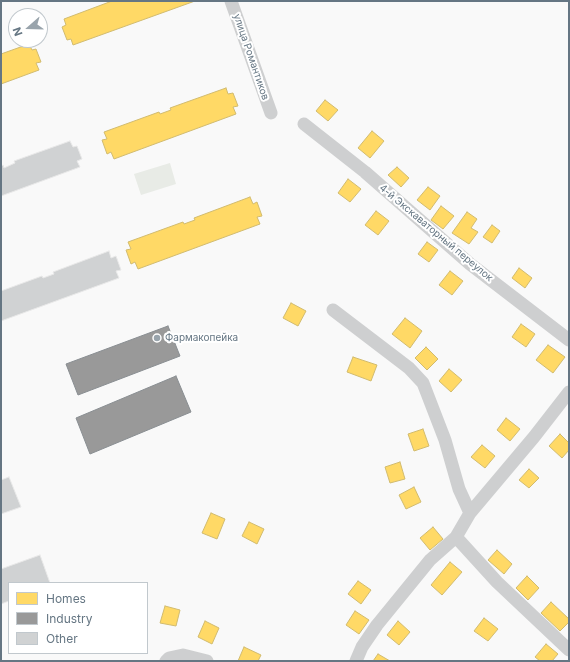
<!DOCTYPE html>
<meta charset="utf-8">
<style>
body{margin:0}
#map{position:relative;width:570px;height:662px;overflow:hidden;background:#f9f9f9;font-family:Inter,sans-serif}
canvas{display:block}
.frame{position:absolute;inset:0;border:2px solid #657683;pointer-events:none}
.legend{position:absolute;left:8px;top:582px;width:140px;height:72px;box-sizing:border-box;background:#fff;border:1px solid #c1c8cd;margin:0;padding:5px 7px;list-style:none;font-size:12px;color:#657683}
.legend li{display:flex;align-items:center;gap:8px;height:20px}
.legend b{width:20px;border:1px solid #c1c8cd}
.north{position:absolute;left:8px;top:8px;width:40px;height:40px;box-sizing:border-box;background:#fff;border:1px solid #c1c8cd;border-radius:50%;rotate:250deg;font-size:11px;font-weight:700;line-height:16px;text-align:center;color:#657683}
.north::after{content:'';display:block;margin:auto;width:14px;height:18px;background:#99a4ac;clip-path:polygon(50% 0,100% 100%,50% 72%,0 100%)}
</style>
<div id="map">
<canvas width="570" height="662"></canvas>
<div class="frame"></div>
<ul class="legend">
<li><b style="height:11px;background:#ffd966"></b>Homes</li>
<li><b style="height:11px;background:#999"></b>Industry</li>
<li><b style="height:11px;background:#d0d2d3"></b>Other</li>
</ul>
<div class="north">N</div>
</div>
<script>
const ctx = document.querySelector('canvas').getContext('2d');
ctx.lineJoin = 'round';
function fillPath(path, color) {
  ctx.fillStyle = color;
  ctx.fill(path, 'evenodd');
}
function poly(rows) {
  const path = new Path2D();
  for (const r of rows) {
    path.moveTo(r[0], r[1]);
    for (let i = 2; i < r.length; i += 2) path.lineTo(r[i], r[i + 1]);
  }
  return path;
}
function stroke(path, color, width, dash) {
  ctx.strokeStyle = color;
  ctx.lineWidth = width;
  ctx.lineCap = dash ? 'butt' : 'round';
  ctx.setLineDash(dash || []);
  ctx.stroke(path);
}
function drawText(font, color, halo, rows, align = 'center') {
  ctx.font = font + ' Inter,sans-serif';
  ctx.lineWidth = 4;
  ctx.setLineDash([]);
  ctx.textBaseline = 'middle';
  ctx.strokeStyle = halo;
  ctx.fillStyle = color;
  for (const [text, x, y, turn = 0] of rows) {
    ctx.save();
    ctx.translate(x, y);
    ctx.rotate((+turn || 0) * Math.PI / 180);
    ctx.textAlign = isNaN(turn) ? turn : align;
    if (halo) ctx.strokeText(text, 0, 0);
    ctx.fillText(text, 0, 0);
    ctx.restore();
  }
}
const green = poly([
 [170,163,176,184,141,195,134,174]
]);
const homes = poly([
 [112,1,195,1,73,45,71,39,67,40,62,27,66,25,64,19,112,1],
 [29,44,32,50,36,49,41,62,36,63,39,70,1,84,1,54,29,44],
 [226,88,228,94,233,93,238,106,233,107,236,114,114,159,111,152,107,154,102,140,107,139,104,132,159,112,160,114,171,110,170,108,226,88],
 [325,100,338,110,328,121,316,111,325,100],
 [372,131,384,141,370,158,358,148,372,131],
 [397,167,409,178,401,187,388,175,397,167],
 [348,179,361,189,350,202,338,193,348,179],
 [428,187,440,196,430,210,417,200,428,187],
 [250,197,253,204,257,202,262,216,257,217,260,224,138,269,135,262,131,264,126,250,131,249,128,242,183,222,184,224,195,220,194,218,250,197],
 [441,206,454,216,443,229,431,220,441,206],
 [376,211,389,221,378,235,365,225,376,211],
 [467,212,477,219,471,228,478,232,469,244,452,233,467,212],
 [492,225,500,231,492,243,483,237,492,225],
 [427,242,438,250,429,262,418,254,427,242],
 [519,268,532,278,525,288,512,278,519,268],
 [450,271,463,281,452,295,439,285,450,271],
 [291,303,306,311,298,326,283,318,291,303],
 [405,318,422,331,410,348,392,334,405,318],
 [521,324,535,334,526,347,512,337,521,324],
 [548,345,565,357,553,373,536,360,548,345],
 [426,347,438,359,427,370,415,358,426,347],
 [353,357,377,365,371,381,347,372,353,357],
 [449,369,462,380,451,392,439,381,449,369],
 [506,418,520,429,510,441,497,430,506,418],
 [423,429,429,446,414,451,408,434,423,429],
 [560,434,569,443,569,450,562,458,549,446,560,434],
 [482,445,495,456,485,468,471,457,482,445],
 [400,462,405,479,390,483,385,467,400,462],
 [529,469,539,478,529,488,519,480,529,469],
 [414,487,421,502,406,509,399,495,414,487],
 [211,513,225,519,217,539,202,533,211,513],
 [249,522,264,529,257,544,242,536,249,522],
 [433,527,443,539,430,550,420,538,433,527],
 [497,550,512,564,504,574,488,560,497,550],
 [450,562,462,572,442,595,431,585,450,562],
 [527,576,539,588,528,600,516,588,527,576],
 [358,581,371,590,361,604,348,594,358,581],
 [551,602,569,619,569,622,560,631,541,613,551,602],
 [165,606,180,610,176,626,160,623,165,606],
 [355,611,369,620,359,634,346,625,355,611],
 [484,618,498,629,488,641,474,631,484,618],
 [205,621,219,628,212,644,198,637,205,621],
 [398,621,410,632,399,645,387,635,398,621],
 [546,644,558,654,552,661,540,661,535,657,546,644],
 [244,647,261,655,258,661,238,661,244,647],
 [378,654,390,661,373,661,378,654]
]);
const industry = poly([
 [168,326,180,356,78,395,66,364,168,326],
 [176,376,191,412,90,454,76,418,176,376]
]);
const building = poly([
 [70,141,73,147,77,146,82,159,77,161,80,167,1,196,1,166,3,165,4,168,15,163,14,161,70,141],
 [109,251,111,258,116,256,121,270,116,271,119,278,1,321,1,291,42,276,43,278,54,274,53,272,109,251],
 [9,477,21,507,1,514,1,480,9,477],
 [40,555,50,583,9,583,9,601,1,604,1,569,40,555]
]);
const minor = poly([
 [231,1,271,113],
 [304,124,365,172,470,264,569,340],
 [333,310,409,368,423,383,445,440,459,489,470,513],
 [456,537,497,582,569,650],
 [166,661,169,658,183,655,207,661],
 [356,661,362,647,377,625,430,560,456,537,470,513,534,437,569,392]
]);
const markers = [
 [157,338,4,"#99a4ac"]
];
const streetNames = [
 ["улица Романтиков",251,57,71],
 ["4-й Экскаваторный переулок",436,233,40]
];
const poiNames = [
 ["Фармакопейка",165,338]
];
fillPath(green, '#e8ebe6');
fillPath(homes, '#ffd966');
stroke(homes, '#d1bb6f', 1);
fillPath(industry, '#999');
stroke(industry, '#898e92', 1);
fillPath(building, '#d0d2d3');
stroke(building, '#e8e8e8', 1);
stroke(minor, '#cecfd0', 13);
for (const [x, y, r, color] of markers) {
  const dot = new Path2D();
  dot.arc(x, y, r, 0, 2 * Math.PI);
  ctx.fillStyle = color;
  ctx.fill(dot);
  stroke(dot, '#fff', 1.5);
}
drawText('10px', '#657683', '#fff', streetNames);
drawText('10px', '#657683', '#fff', poiNames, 'left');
</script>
